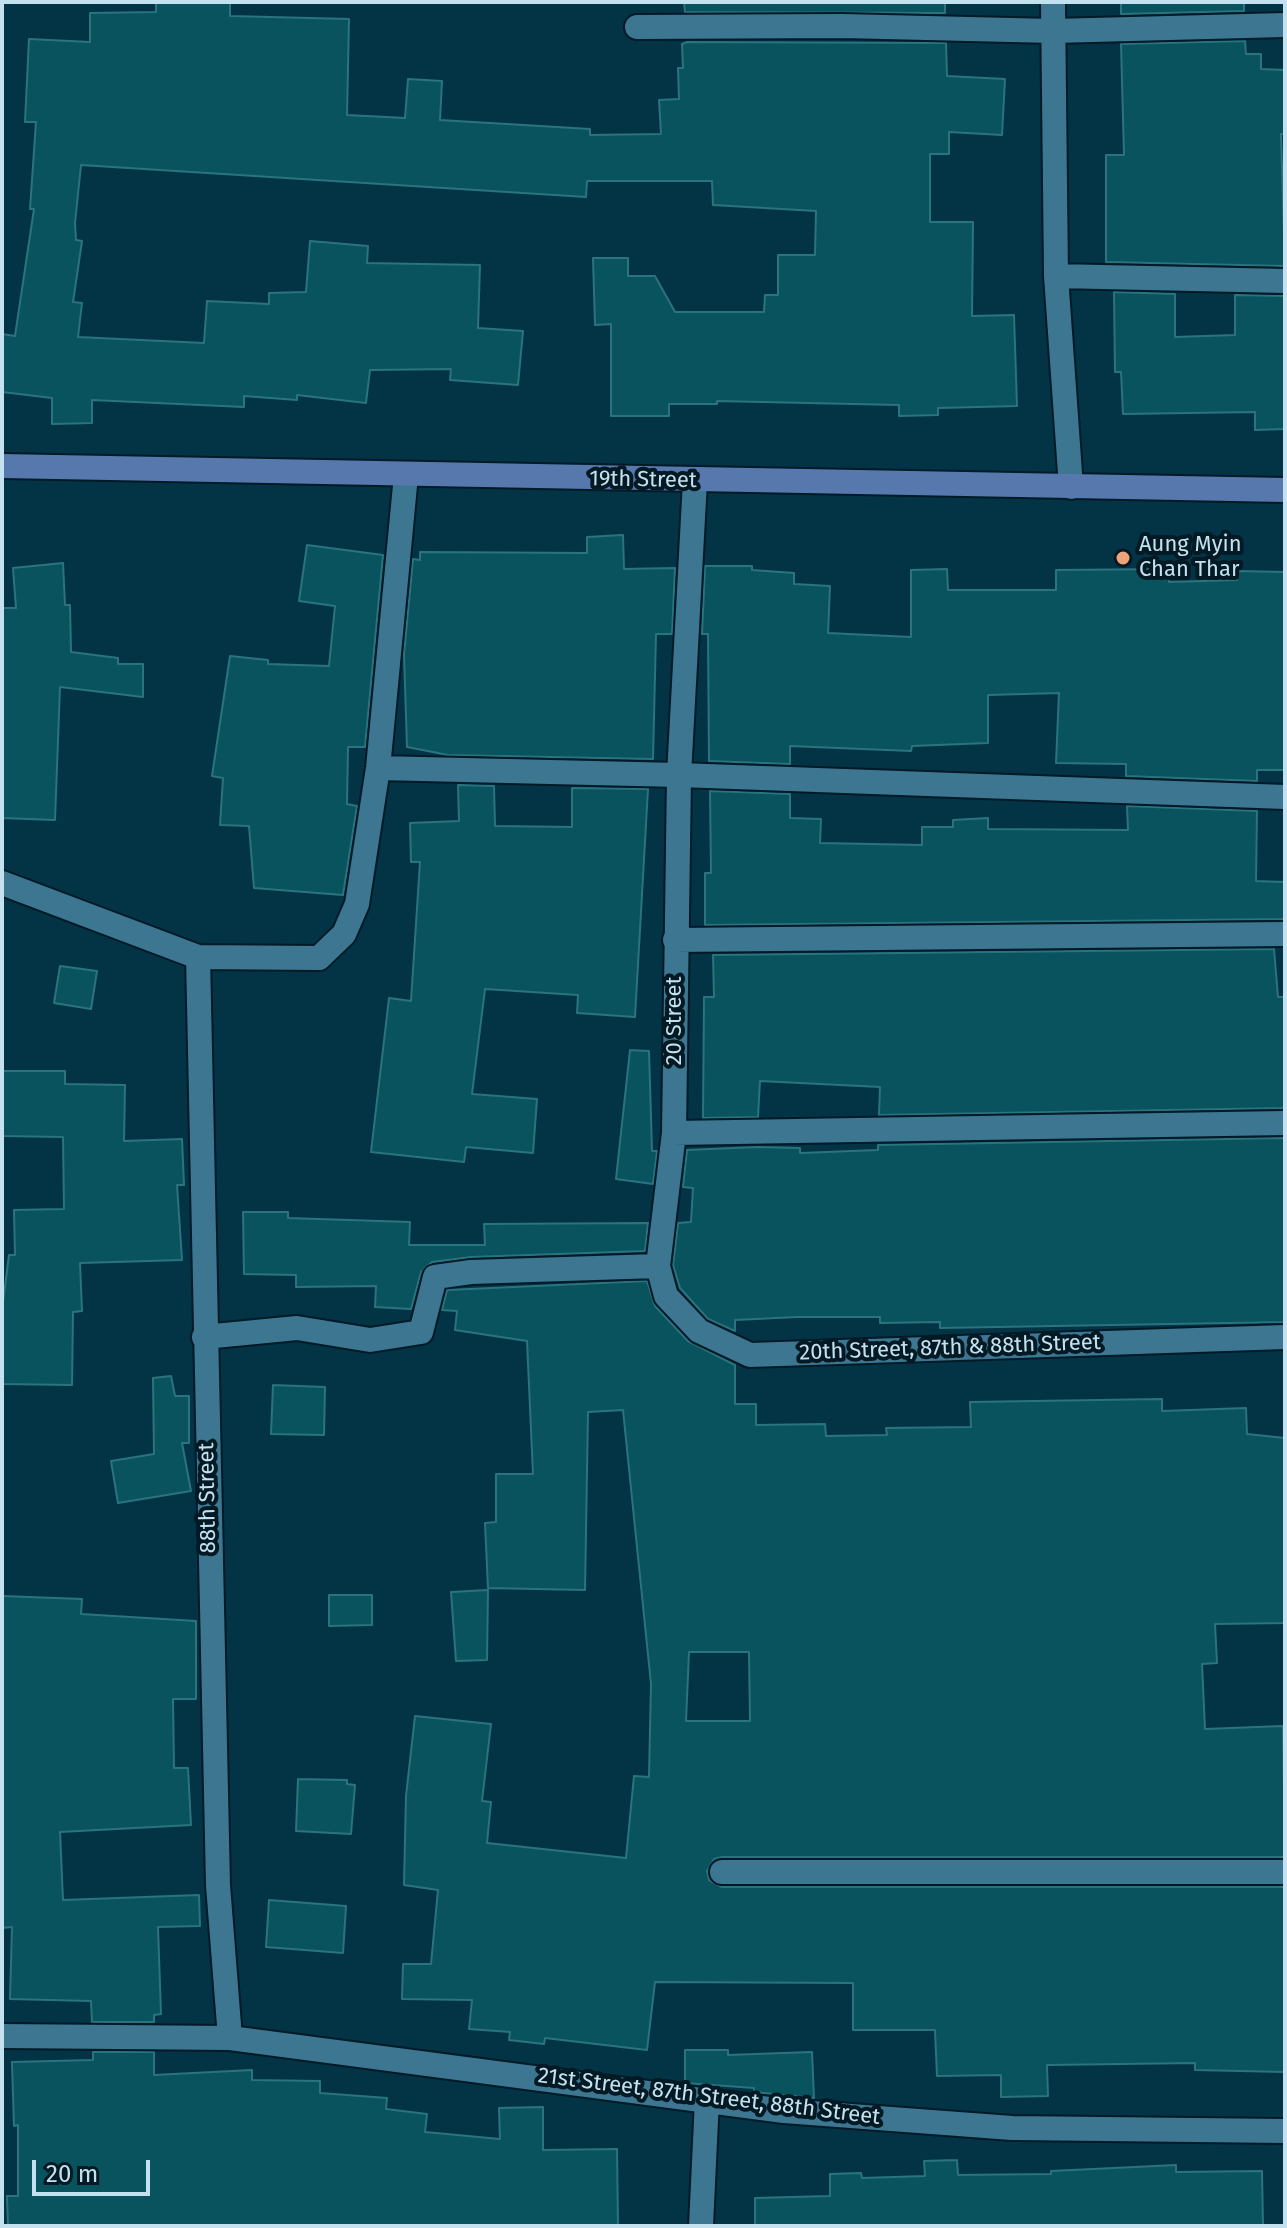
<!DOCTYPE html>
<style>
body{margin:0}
#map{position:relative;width:1287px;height:2228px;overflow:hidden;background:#033446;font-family:"Fira Sans",sans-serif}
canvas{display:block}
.frame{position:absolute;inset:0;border:4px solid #c4e1ef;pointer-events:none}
.scale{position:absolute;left:32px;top:2160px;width:118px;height:36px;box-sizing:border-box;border:4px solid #c4e1ef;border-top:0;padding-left:10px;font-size:24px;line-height:28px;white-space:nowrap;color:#c4e1ef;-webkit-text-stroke:6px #031a24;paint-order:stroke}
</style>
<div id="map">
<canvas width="1287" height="2228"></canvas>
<div class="frame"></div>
<div class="scale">20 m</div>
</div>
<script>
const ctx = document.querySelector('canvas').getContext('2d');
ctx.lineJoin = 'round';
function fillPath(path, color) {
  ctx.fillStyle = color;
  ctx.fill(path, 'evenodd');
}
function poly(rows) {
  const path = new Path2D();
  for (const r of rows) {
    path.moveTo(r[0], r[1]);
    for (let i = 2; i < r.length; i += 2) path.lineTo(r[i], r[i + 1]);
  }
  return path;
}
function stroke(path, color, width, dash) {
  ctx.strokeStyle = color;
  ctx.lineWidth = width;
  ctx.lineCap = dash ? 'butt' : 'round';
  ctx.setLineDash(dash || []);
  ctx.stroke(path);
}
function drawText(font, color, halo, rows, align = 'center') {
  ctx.font = font + ' "Fira Sans",sans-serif';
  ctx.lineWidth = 8;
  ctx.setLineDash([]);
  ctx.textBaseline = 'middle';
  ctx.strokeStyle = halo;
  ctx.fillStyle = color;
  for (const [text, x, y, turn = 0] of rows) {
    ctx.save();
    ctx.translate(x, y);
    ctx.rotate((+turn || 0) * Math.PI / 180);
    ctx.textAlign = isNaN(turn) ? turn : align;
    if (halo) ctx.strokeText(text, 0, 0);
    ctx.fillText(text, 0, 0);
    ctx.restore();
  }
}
const building = poly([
 [156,2,230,2,230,16,349,19,347,115,405,118,408,79,442,81,440,120,590,129,590,135,661,134,659,100,679,99,678,68,683,68,682,44,687,42,946,43,947,76,1005,79,1002,135,949,132,949,154,930,154,930,222,973,222,972,316,1014,315,1017,406,938,408,938,415,899,416,899,405,717,401,717,404,669,404,669,416,611,416,611,324,595,325,593,258,628,258,628,276,655,276,675,312,764,312,765,295,778,295,778,255,815,255,816,211,713,205,712,181,587,181,586,197,81,165,75,223,76,240,82,241,73,302,82,303,78,337,204,343,207,301,269,304,269,293,306,292,310,241,368,246,367,263,480,265,478,328,523,331,518,385,450,380,451,369,370,370,366,403,297,395,297,400,244,396,244,407,92,400,92,423,52,424,52,398,2,392,2,334,15,336,34,209,30,209,36,122,25,122,29,39,90,42,90,13,156,12,156,2],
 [684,2,945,2,945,13,685,12,684,2],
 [1121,2,1244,2,1244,11,1121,14,1121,2],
 [1245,41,1246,54,1261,54,1261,69,1285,70,1285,134,1281,134,1285,266,1106,262,1106,155,1124,155,1121,44,1245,41],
 [1114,292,1175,294,1175,337,1235,335,1235,295,1285,296,1285,429,1255,430,1255,412,1123,414,1121,372,1115,372,1114,292],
 [623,535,624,569,675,568,672,634,656,634,653,759,448,755,407,747,404,654,413,559,420,560,420,552,587,553,587,537,623,535],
 [307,545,383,555,365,747,348,747,347,804,357,806,343,895,254,888,249,826,220,825,223,778,212,776,230,656,268,660,268,664,329,666,335,606,299,601,307,545],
 [63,563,65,605,70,605,71,652,118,658,118,664,143,664,143,697,60,687,55,820,2,818,2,608,16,608,13,568,63,563],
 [705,566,752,566,752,570,794,573,794,584,830,586,828,633,911,637,911,570,947,569,948,590,1056,590,1056,570,1169,569,1169,582,1237,580,1237,571,1285,572,1285,770,1257,770,1257,781,1126,776,1126,764,1056,763,1059,693,988,695,988,743,912,746,911,751,790,746,790,764,709,761,708,634,702,634,705,566],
 [458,785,494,786,495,826,572,827,572,788,648,789,635,1017,577,1013,578,995,485,989,472,1094,537,1099,533,1153,466,1147,464,1162,371,1152,389,998,411,1001,420,862,411,862,410,823,459,821,458,785],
 [710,791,790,794,790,818,821,819,820,843,922,845,922,827,953,827,953,820,988,818,988,829,1128,830,1127,806,1257,811,1256,881,1285,882,1285,919,705,925,705,873,711,873,710,791],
 [1274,949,1278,997,1285,997,1285,1108,879,1115,880,1087,760,1081,758,1117,703,1118,704,997,714,997,713,955,1274,949],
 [60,966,97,971,91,1009,54,1003,60,966],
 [630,1050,649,1051,652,1151,657,1151,653,1184,616,1179,630,1050],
 [2,1071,65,1071,65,1084,125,1085,124,1141,182,1139,184,1185,177,1185,182,1260,80,1263,82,1311,73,1312,72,1385,2,1384,2,1310,9,1255,15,1255,14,1210,64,1209,63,1137,2,1136,2,1071],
 [1285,1138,1285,1322,940,1328,940,1322,880,1323,880,1317,797,1317,735,1320,735,1331,708,1319,680,1288,673,1265,678,1223,691,1222,693,1188,683,1187,687,1150,757,1147,800,1148,800,1153,878,1150,878,1145,1285,1138],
 [243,1212,288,1212,288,1218,410,1222,409,1245,485,1245,484,1224,648,1223,645,1251,471,1257,432,1262,421,1272,411,1309,375,1307,376,1286,296,1287,296,1275,244,1274,243,1212],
 [647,1281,655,1306,688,1341,735,1365,735,1404,756,1404,756,1425,825,1424,826,1436,887,1435,886,1428,971,1427,970,1402,1162,1399,1162,1411,1246,1408,1247,1434,1285,1438,1285,1623,1215,1624,1217,1663,1202,1664,1205,1729,1283,1726,1285,1857,722,1857,714,1859,707,1871,709,1880,722,1887,1285,1887,1285,2072,1195,2070,1195,2063,1047,2065,1048,2096,1001,2097,1001,2075,937,2076,935,2030,853,2030,853,1983,655,1982,647,2050,545,2038,544,2044,509,2040,510,2032,469,2029,472,2000,402,1999,403,1964,431,1964,438,1890,404,1885,406,1796,415,1716,491,1724,482,1801,491,1802,487,1843,626,1858,634,1776,649,1777,651,1684,623,1410,588,1412,585,1590,488,1588,485,1523,496,1522,496,1474,533,1474,527,1341,455,1330,457,1311,442,1310,447,1290,647,1281],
 [689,1652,749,1652,750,1721,686,1721,689,1652],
 [171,1376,175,1396,189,1396,189,1443,182,1443,191,1491,118,1503,111,1461,154,1454,153,1378,171,1376],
 [273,1385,325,1387,324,1435,271,1434,273,1385],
 [488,1590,487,1660,456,1661,451,1592,488,1590],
 [329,1595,372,1595,372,1625,329,1626,329,1595],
 [2,1596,82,1599,81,1614,196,1621,196,1699,173,1699,174,1768,188,1768,191,1825,60,1832,63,1900,199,1895,200,1926,158,1927,161,2014,154,2015,154,2022,92,2022,91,2001,10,1999,12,1927,2,1928,2,1596],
 [298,1779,347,1780,347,1784,355,1785,351,1834,296,1831,298,1779],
 [269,1900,346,1906,343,1953,266,1947,269,1900],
 [685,2050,728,2050,728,2055,812,2052,814,2098,754,2092,754,2088,685,2083,685,2050],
 [93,2052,154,2052,154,2075,252,2070,252,2080,320,2081,320,2093,387,2098,386,2109,427,2114,425,2132,500,2139,499,2108,543,2107,543,2150,617,2149,618,2226,8,2226,7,2196,18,2196,18,2125,14,2126,12,2062,93,2060,93,2052],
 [957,2160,958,2175,1051,2174,1051,2171,1176,2165,1176,2172,1262,2171,1263,2226,755,2226,755,2198,830,2196,830,2174,861,2173,862,2178,925,2176,924,2161,957,2160]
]);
const street = poly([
 [1053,2,1056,276,1071,487],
 [637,27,842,26,1053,31,1285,25],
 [1056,276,1285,281],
 [695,481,679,775,674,1133,658,1266,666,1296,699,1331,750,1355,1285,1337],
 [378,768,679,775,1285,797],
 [2,883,198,957,319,958,344,934,357,904,378,768,406,475],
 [675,940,1285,934],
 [198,957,218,1885,230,2038],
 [674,1133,1285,1123],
 [204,1337,297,1328,370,1340,421,1332,435,1277,471,1272,658,1266],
 [722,1872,1285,1872],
 [2,2036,230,2038,784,2111,1012,2128,1285,2131],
 [701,2226,707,2099]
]);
const secondary = poly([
 [2,466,1285,490]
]);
const markers = [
 [1123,558,8,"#efa378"]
];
const streetNames = [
 ["19th Street",643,480,1],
 ["20 Street",675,1021,-90],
 ["20th Street, 87th & 88th Street",950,1348,-2],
 ["88th Street",208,1498,-91],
 ["21st Street, 87th Street, 88th Street",709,2097,7]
];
const poiNames = [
 ["Aung Myin",1139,545],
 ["Chan Thar",1139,570]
];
fillPath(building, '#08535d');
stroke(building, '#2b737f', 2);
stroke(street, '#001a27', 28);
stroke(secondary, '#001a27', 28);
stroke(street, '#3c7690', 24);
stroke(secondary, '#5678ac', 24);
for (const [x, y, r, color] of markers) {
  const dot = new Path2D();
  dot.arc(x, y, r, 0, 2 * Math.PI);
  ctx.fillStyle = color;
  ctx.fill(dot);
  stroke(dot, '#031a24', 3);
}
drawText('22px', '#c4e1ef', '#031a24', streetNames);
drawText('22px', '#c4e1ef', '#031a24', poiNames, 'left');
</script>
